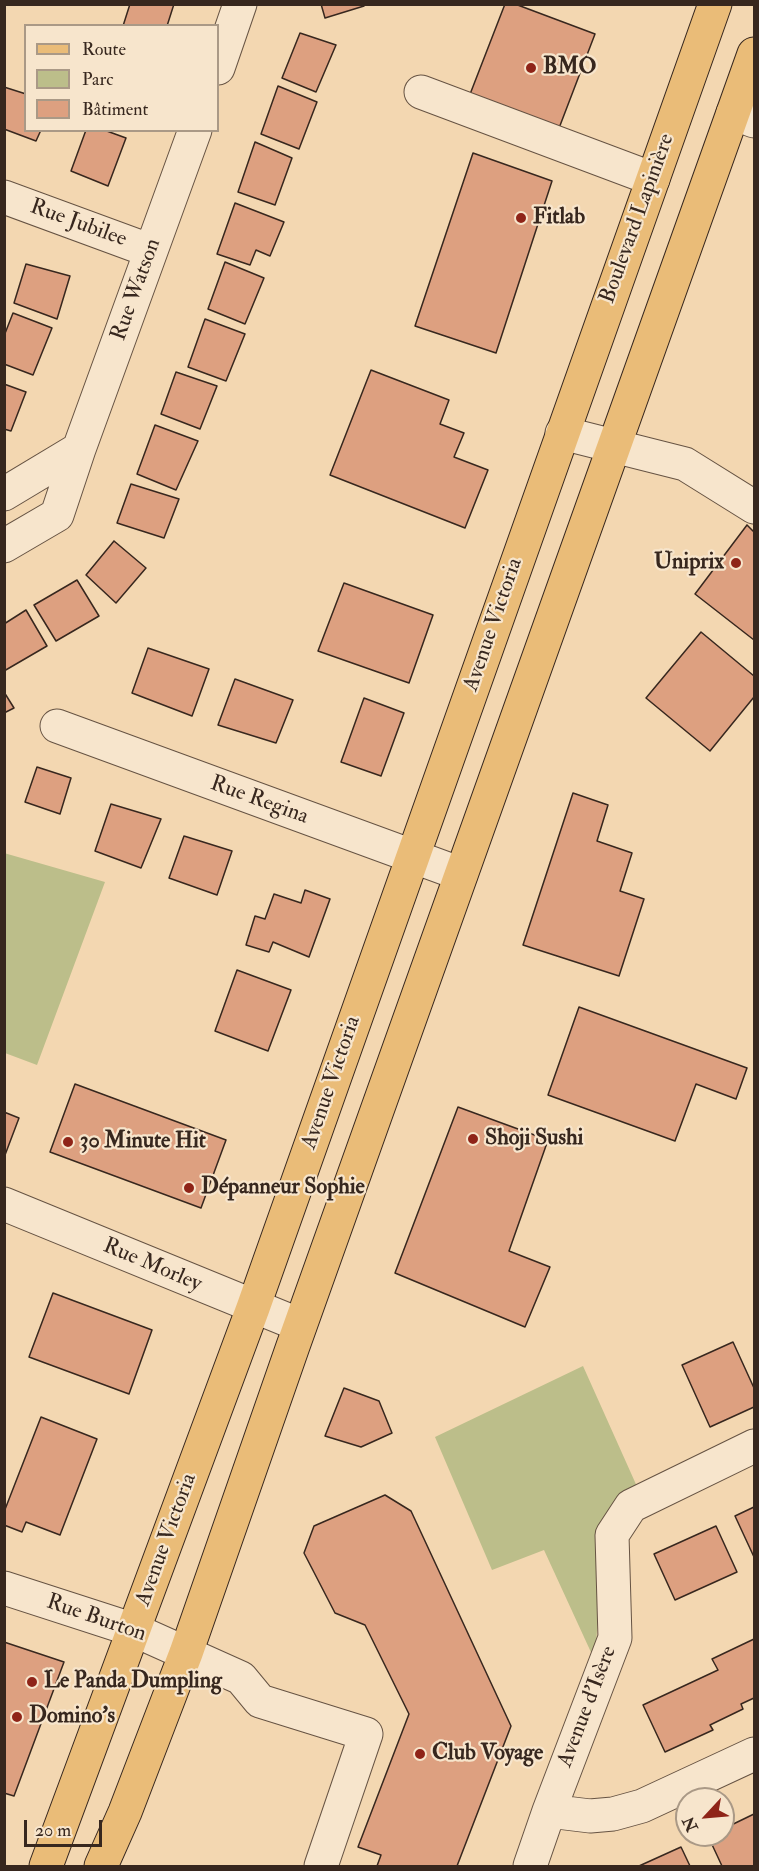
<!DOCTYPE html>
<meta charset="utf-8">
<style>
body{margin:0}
#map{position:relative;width:759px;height:1871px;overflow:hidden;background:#f3d7b1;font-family:"IM FELL Double Pica",serif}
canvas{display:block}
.frame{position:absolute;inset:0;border:6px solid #37271e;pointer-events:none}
.legend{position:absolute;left:24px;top:24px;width:195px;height:108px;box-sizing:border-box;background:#f7e5cc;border:2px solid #aa9986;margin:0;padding:8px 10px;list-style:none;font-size:18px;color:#37271e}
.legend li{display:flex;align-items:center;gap:12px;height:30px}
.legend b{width:30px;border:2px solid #aa9986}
.north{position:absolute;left:675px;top:1787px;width:60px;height:60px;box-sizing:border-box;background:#f7e5cc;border:2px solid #aa9986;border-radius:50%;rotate:244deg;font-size:16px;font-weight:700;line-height:24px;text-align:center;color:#37271e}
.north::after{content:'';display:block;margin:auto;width:21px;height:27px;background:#8f2418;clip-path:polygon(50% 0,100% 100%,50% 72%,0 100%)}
.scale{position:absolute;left:24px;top:1820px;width:78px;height:27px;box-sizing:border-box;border:3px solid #37271e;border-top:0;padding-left:8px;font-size:18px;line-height:21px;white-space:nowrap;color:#37271e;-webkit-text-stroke:4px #f7e5cc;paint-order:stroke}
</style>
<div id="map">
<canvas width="759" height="1871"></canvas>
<div class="frame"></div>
<ul class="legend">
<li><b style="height:8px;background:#eabc78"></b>Route</li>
<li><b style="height:16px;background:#bcbe8a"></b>Parc</li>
<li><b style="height:16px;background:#dda080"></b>Bâtiment</li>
</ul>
<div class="north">N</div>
<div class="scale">20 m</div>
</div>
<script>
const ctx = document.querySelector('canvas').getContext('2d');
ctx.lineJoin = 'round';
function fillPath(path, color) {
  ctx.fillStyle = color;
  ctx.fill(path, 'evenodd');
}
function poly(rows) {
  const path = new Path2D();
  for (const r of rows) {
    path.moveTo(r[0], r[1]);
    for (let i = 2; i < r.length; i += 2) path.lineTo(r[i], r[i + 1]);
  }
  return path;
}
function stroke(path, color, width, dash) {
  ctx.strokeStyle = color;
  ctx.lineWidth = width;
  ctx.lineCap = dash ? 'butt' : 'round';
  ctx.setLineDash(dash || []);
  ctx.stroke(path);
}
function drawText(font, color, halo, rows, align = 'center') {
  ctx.font = font + ' "IM FELL Double Pica",serif';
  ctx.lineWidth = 4.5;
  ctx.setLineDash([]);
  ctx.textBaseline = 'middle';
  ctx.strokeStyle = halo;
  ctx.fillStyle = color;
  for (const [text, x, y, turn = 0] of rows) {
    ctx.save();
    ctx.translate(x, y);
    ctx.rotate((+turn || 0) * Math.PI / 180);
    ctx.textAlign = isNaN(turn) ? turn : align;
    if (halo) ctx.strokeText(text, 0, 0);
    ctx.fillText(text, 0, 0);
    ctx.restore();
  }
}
const green = poly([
 [4,853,105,882,37,1065,5,1053],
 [583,1366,639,1491,603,1538,595,1661,544,1550,492,1570,435,1437]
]);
const building = poly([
 [130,4,174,4,167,26,123,26,130,4],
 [321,4,363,4,364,6,325,18,321,4],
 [505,4,515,4,595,34,556,136,467,102,505,4],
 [300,33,336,45,316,92,282,78,300,33],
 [278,86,317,102,299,149,261,134,278,86],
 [4,87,26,94,26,130,41,130,36,141,4,129,4,87],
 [86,130,104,130,126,138,108,186,71,171,86,130],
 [255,142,292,158,275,205,238,192,255,142],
 [473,153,552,181,496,353,415,326,473,153],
 [235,203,284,222,270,256,256,250,250,265,217,254,235,203],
 [225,262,264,278,245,324,208,309,225,262],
 [26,264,70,276,57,319,14,303,26,264],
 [13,313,52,328,33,375,4,364,4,336,13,313],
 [205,319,245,334,226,381,188,367,205,319],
 [371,370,449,400,440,424,464,433,454,457,488,470,465,528,330,475,371,370],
 [176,372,217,386,200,429,161,414,176,372],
 [4,384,26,392,11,431,4,429,4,384],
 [155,425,198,441,176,490,137,474,155,425],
 [131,484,179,499,164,538,117,523,131,484],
 [747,525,754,532,754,640,695,594,747,525],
 [114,541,146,568,116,603,86,575,114,541],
 [77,580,99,616,56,641,34,605,77,580],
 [344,583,433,615,409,683,318,651,344,583],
 [26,610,47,646,4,671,4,624,26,610],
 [701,632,754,676,754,697,710,751,646,698,701,632],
 [148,648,209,669,192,716,132,693,148,648],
 [235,679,293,700,276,743,218,725,235,679],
 [4,692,14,708,4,713,4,692],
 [364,698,404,713,381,776,341,762,364,698],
 [37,767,71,778,60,814,25,802,37,767],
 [573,793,608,805,597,841,632,853,620,891,644,899,619,976,523,945,573,793],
 [111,804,161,819,141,868,95,851,111,804],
 [184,836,232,851,217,895,169,878,184,836],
 [305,890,330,899,309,957,273,942,269,952,246,945,255,916,265,919,274,894,301,903,305,890],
 [237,970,291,990,268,1051,215,1031,237,970],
 [579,1007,747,1068,736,1099,696,1084,675,1141,548,1095,579,1007],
 [75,1084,226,1140,201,1208,50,1152,75,1084],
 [458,1107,548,1140,509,1251,550,1267,525,1327,395,1273,458,1107],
 [4,1112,19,1118,5,1155,4,1155,4,1112],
 [53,1293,152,1330,129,1394,29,1357,53,1293],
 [733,1342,754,1388,754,1407,710,1427,682,1365,733,1342],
 [344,1388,379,1401,392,1433,361,1447,325,1436,344,1388],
 [41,1417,97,1439,60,1535,26,1522,22,1532,4,1525,4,1512,41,1417],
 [385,1495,411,1511,511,1726,457,1866,377,1866,381,1855,358,1847,409,1714,365,1625,335,1613,304,1553,314,1526,385,1495],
 [754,1507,754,1557,735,1516,754,1507],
 [716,1526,737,1572,675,1600,654,1554,716,1526],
 [754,1639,754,1698,741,1704,743,1709,710,1725,713,1730,665,1752,643,1705,718,1670,712,1659,754,1639],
 [4,1642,64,1662,14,1796,4,1793,4,1642],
 [754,1814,754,1866,722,1866,708,1836,723,1835,723,1829,754,1814],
 [681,1847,690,1866,639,1866,681,1847]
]);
const minor = poly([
 [218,68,240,4],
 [421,92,653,179],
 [733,113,754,121],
 [4,197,151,251],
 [562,433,685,464,754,507],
 [4,494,79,449],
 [4,546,57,515,79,449,195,130],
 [57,726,461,874],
 [4,1204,300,1325],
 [4,1588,134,1630,241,1678,260,1701,366,1734,321,1866],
 [549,1811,590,1816,613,1814,642,1806,754,1754],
 [530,1866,549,1811,615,1638,612,1535,631,1506,754,1446]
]);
const major = poly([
 [46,1866,253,1308,715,4],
 [101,1866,125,1812,186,1653,293,1346,754,54]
]);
const markers = [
 [531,68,6,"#8f2418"],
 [521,218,6,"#8f2418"],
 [736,563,6,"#8f2418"],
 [473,1139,6,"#8f2418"],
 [68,1142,6,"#8f2418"],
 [189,1188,6,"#8f2418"],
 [32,1682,6,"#8f2418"],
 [17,1717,6,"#8f2418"],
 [420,1754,6,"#8f2418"]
];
const poiNames = [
 ["BMO",543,68],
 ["Fitlab",533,218],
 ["Uniprix",724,563,"right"],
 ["Shoji Sushi",485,1139],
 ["30 Minute Hit",80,1142],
 ["Dépanneur Sophie",201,1188],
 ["Le Panda Dumpling",44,1682],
 ["Domino's",29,1717],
 ["Club Voyage",432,1754]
];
const streetNames = [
 ["Boulevard Lapinière",638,219,-70],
 ["Rue Jubilee",78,224,20],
 ["Rue Watson",137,290,-70],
 ["Avenue Victoria",494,625,-71],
 ["Rue Regina",259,801,20],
 ["Avenue Victoria",332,1083,-71],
 ["Rue Morley",152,1266,23],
 ["Avenue Victoria",167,1540,-70],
 ["Rue Burton",96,1619,19],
 ["Avenue d'Isère",588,1707,-69]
];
fillPath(green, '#bcbe8a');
fillPath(building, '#dda080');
stroke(building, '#37271e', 1.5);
stroke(minor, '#665343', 35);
stroke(major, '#37271e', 35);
stroke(minor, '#f7e5cc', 33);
stroke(major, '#eabc78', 33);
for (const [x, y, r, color] of markers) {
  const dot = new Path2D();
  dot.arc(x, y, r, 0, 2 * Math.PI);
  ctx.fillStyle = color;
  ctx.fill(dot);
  stroke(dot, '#f7e5cc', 2);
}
drawText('bold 22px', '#37271e', '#f7e5cc', poiNames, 'left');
drawText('22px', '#37271e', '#f7e5cc', streetNames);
</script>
